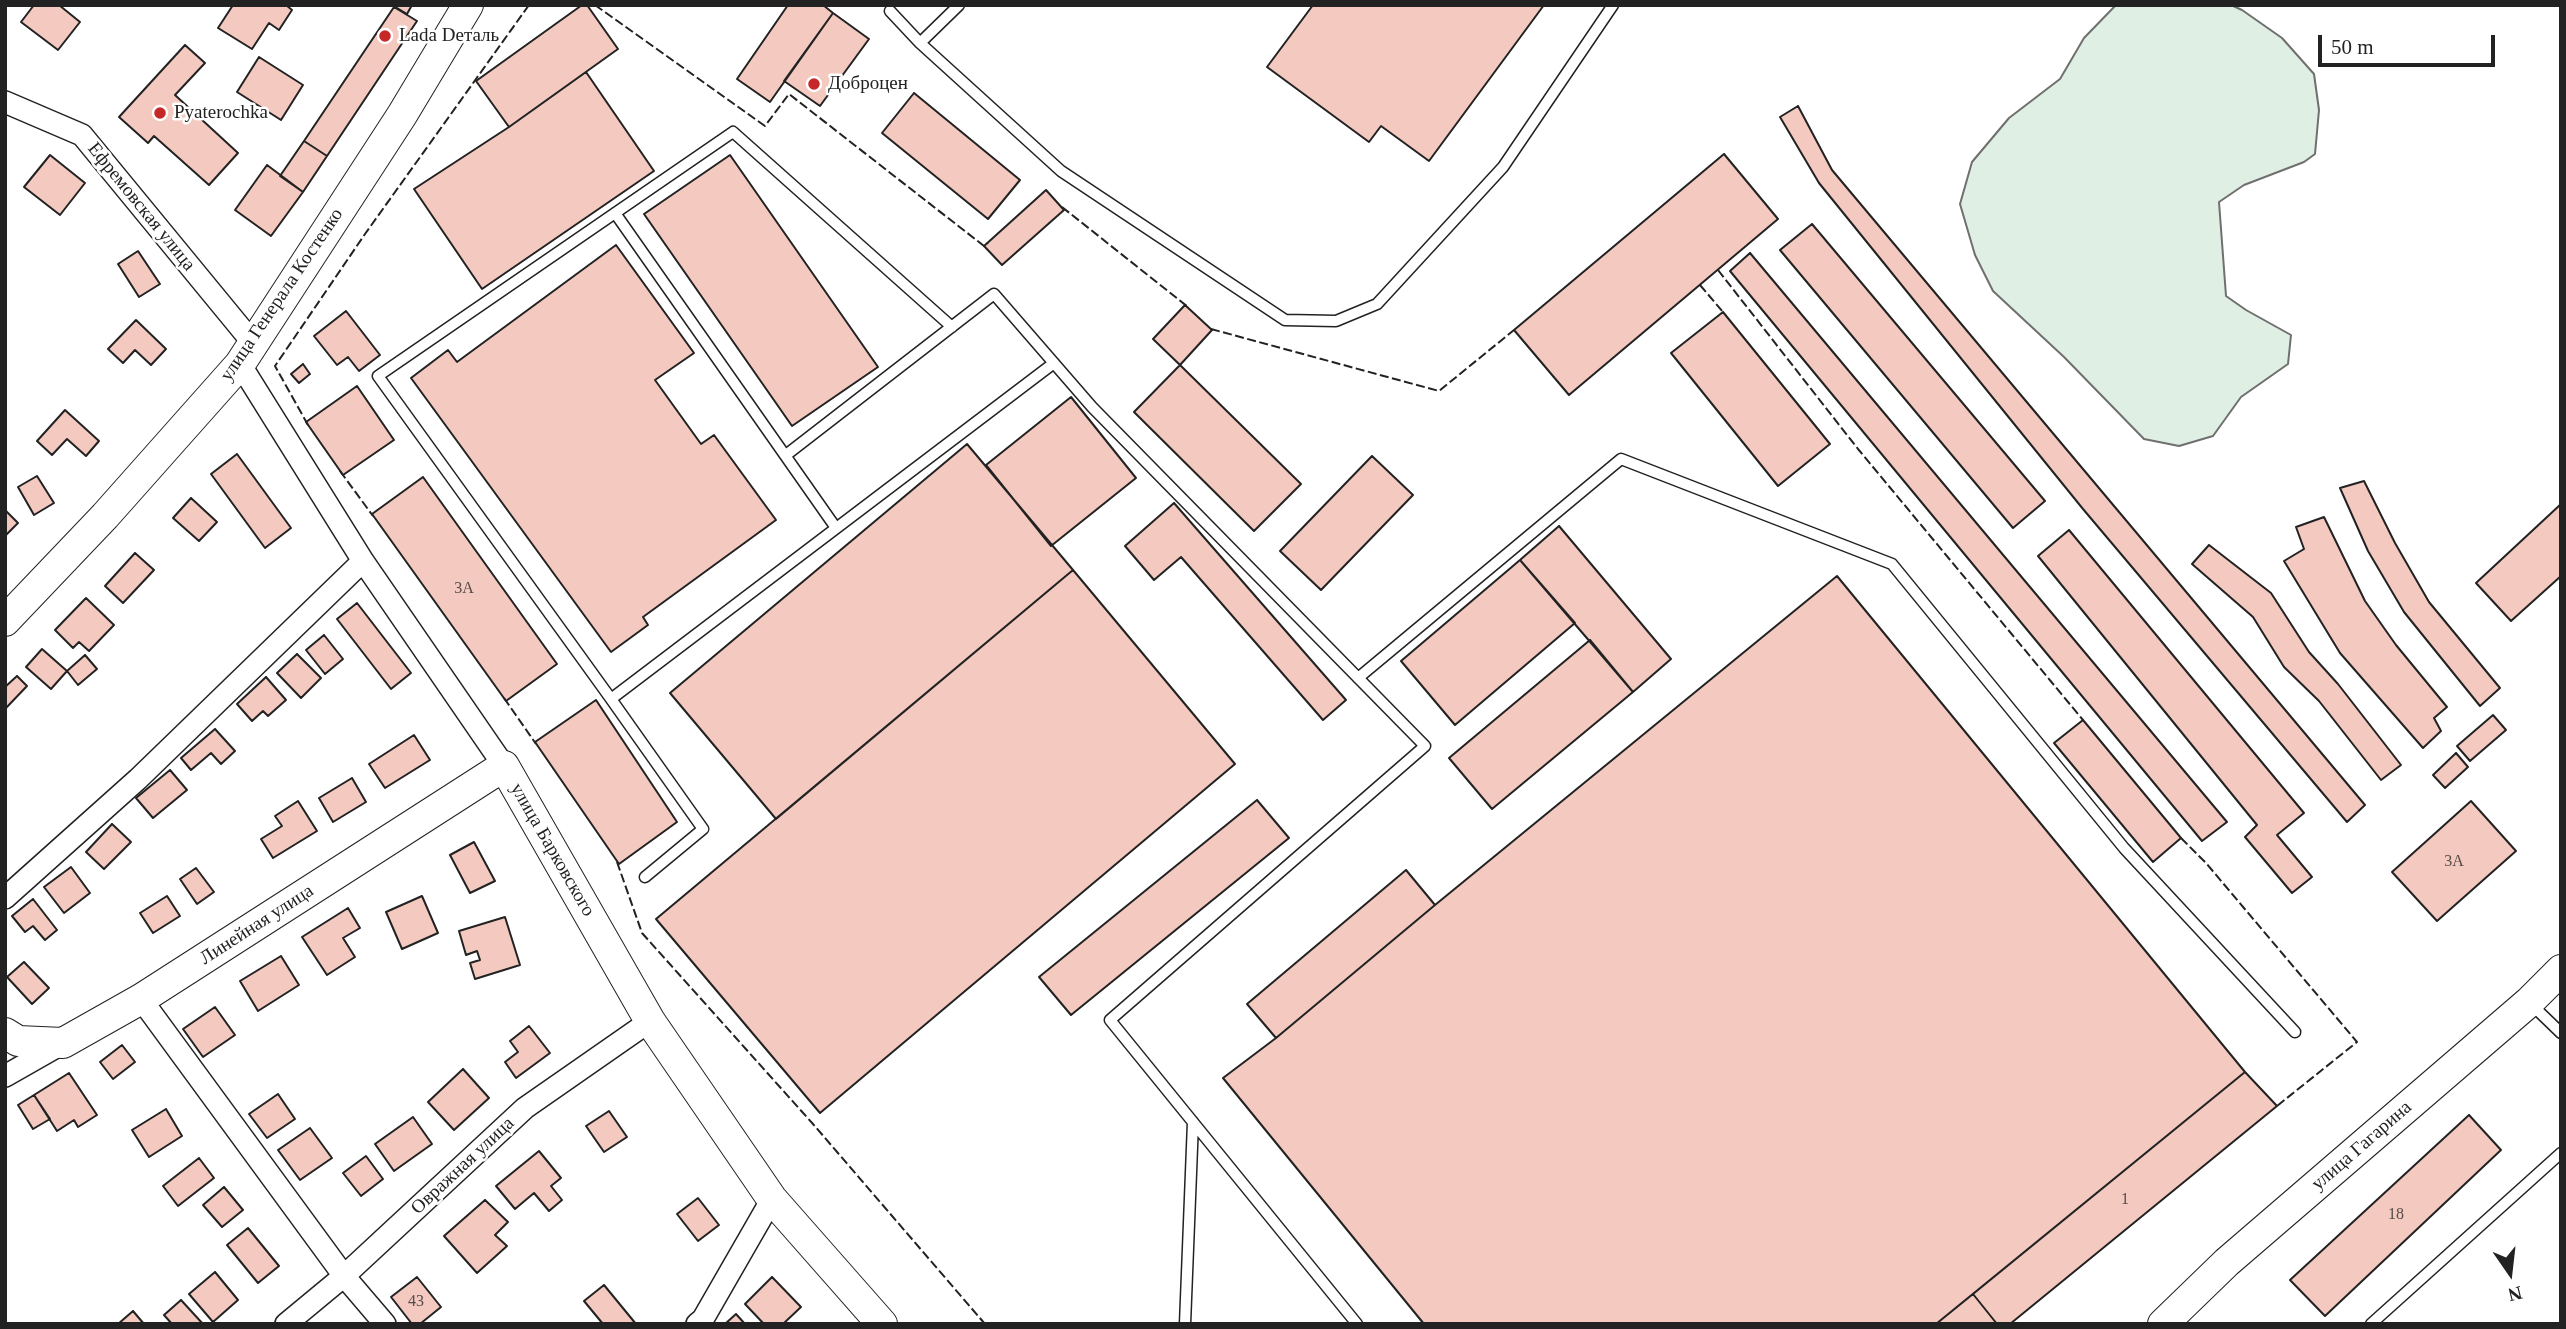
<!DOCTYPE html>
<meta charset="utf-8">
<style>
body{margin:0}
#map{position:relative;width:2566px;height:1329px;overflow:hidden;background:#fff;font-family:"Times New Roman",serif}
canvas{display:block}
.frame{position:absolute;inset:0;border:7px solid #222;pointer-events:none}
.north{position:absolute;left:2475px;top:1238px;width:70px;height:70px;-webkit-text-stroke:5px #fff;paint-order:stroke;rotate:166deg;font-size:19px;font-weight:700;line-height:28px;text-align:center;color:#222}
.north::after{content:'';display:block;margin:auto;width:24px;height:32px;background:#222;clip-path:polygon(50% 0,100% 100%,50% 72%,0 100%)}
.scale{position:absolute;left:2318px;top:35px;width:177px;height:32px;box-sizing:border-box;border:4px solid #222;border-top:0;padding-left:9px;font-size:21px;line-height:24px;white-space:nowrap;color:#222;-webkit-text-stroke:5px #fff;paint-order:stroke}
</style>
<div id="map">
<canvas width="2566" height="1329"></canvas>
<div class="frame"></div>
<div class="north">N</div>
<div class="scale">50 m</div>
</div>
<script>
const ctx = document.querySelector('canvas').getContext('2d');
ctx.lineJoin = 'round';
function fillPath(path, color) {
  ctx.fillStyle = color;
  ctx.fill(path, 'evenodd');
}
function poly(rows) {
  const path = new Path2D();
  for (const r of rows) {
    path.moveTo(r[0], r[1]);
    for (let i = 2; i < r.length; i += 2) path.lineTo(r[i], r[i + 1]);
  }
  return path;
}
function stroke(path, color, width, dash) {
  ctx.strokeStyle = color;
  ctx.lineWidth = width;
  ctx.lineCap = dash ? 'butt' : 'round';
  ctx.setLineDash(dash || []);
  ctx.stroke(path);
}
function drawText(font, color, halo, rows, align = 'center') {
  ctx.font = font + ' "Times New Roman",serif';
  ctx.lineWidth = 5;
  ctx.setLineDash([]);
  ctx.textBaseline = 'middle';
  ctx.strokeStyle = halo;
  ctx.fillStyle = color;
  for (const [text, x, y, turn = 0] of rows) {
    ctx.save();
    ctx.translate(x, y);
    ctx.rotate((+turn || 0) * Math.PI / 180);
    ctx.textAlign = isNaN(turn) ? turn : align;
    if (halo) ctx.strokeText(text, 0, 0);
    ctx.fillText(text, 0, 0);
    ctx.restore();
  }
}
const green = poly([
 [2116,5,2231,5,2242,10,2282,38,2314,74,2319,110,2315,154,2304,162,2244,185,2219,202,2226,296,2246,310,2291,335,2288,364,2241,397,2213,436,2179,446,2144,439,2064,357,1993,291,1975,255,1960,204,1972,162,2009,118,2060,79,2084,38,2116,5]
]);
const building = poly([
 [34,5,59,5,80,22,58,50,21,22,34,5],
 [233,5,286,5,292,10,279,30,269,23,252,49,218,28,233,5],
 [392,5,412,5,407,14,392,5],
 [582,5,587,5,618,49,509,127,476,81,582,5],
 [788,5,823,5,833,13,770,102,737,79,788,5],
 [1313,5,1544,5,1429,161,1381,126,1369,142,1267,67,1313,5],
 [394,7,417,21,327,156,304,141,394,7],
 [833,13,869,39,820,106,784,81,833,13],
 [185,45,205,63,175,95,238,153,209,185,154,136,148,143,119,117,185,45],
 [259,57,303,85,281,120,237,92,259,57],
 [586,72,654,171,482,289,414,189,509,127,586,72],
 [914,93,1020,180,988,219,882,133,914,93],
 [1798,106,1832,170,2365,805,2347,822,2083,509,1819,183,1780,117,1798,106],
 [304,141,327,156,303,192,280,176,304,141],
 [1724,154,1778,219,1569,395,1514,330,1724,154],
 [50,155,85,183,60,215,24,187,50,155],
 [730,155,878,367,792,426,644,214,730,155],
 [267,165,303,192,271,236,235,210,267,165],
 [1046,190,1064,210,1002,265,984,246,1046,190],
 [1812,224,2045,501,2013,528,1780,250,1812,224],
 [616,245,694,353,655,380,701,444,714,435,776,520,643,617,648,625,611,652,411,378,448,350,457,362,616,245],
 [138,251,160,284,139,297,118,264,138,251],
 [1750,253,2227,822,2202,841,1730,271,1750,253],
 [1185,305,1212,330,1180,365,1153,339,1185,305],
 [346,311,380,355,359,371,348,357,337,365,314,336,346,311],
 [1723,312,1830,444,1778,486,1671,353,1723,312],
 [136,320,166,349,151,365,135,350,123,363,108,349,136,320],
 [303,364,310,374,299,383,291,374,303,364],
 [1180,365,1301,484,1254,531,1134,412,1180,365],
 [357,386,394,440,343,475,306,422,357,386],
 [1071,397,1136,478,1051,546,986,465,1071,397],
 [65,410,99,441,86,456,67,439,52,455,37,441,65,410],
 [967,444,1073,570,776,819,670,693,967,444],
 [237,454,291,528,265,548,211,474,237,454],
 [1372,456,1413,495,1321,590,1280,551,1372,456],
 [37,476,54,503,34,515,18,487,37,476],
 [423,477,557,664,506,701,372,514,423,477],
 [2364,481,2395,543,2429,602,2500,688,2480,706,2404,612,2368,551,2340,488,2364,481],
 [191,498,217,522,199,541,173,518,191,498],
 [1174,503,1346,700,1323,720,1181,557,1154,580,1125,546,1174,503],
 [2561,504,2561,576,2511,621,2476,583,2561,504],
 [5,510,18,523,5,536,5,510],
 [2324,517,2365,601,2396,645,2447,707,2434,718,2441,731,2423,748,2340,653,2284,561,2304,549,2296,527,2324,517],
 [1559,526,1671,659,1633,692,1520,560,1559,526],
 [2069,530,2304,813,2277,835,2312,877,2292,893,2245,837,2257,825,2038,556,2069,530],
 [2209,545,2271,593,2309,652,2338,684,2401,765,2381,780,2319,701,2284,667,2253,617,2192,564,2209,545],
 [135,553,154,570,123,603,105,586,135,553],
 [1520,560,1575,623,1455,725,1401,661,1520,560],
 [1073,570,1235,764,820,1113,656,919,1073,570],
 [1837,576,2245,1072,1936,1324,1424,1324,1223,1078,1276,1038,1435,905,1837,576],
 [86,598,114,625,89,651,79,642,73,648,55,630,86,598],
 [357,603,411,673,391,689,337,619,357,603],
 [324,635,343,659,325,674,306,650,324,635],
 [1590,640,1633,692,1492,809,1449,758,1590,640],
 [42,649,67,671,51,689,26,667,42,649],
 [297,654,321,678,301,698,277,673,297,654],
 [85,655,97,669,78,685,67,671,85,655],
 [17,676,27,686,6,708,5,687,17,676],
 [266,677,286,700,268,716,263,711,252,721,237,704,266,677],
 [596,700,677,822,619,864,535,742,596,700],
 [2493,715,2506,730,2470,761,2457,746,2493,715],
 [2083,720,2181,838,2153,862,2054,743,2083,720],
 [215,729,235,751,221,764,211,753,191,770,181,758,215,729],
 [414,735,430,760,385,788,369,764,414,735],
 [2456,753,2468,767,2445,788,2433,775,2456,753],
 [170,770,187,790,153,818,136,798,170,770],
 [352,778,366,802,333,822,319,798,352,778],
 [1257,800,1289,838,1071,1015,1039,977,1257,800],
 [298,801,317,831,273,858,261,839,282,826,275,816,298,801],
 [2471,801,2516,851,2437,921,2392,872,2471,801],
 [112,824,131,842,104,869,86,852,112,824],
 [474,842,495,881,470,893,450,855,474,842],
 [71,867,90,893,64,913,44,887,71,867],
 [196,868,214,892,197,904,180,879,196,868],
 [1406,870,1435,905,1276,1038,1247,1004,1406,870],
 [167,896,180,916,153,933,140,913,167,896],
 [422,896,438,933,402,949,386,912,422,896],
 [33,899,57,930,45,940,33,926,25,932,12,916,33,899],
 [348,908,360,928,343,938,355,957,327,975,302,937,348,908],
 [505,917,520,965,475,979,470,963,480,960,477,951,466,955,459,931,505,917],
 [281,956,299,985,258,1011,240,981,281,956],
 [24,962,49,988,32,1004,7,977,24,962],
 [215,1007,235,1035,203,1057,183,1029,215,1007],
 [529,1026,550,1053,516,1078,505,1062,518,1052,510,1041,529,1026],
 [122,1045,135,1062,113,1079,100,1062,122,1045],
 [463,1069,489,1098,454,1130,428,1102,463,1069],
 [2245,1072,2277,1106,2010,1324,1997,1324,1973,1294,2245,1072],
 [69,1073,97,1115,78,1127,74,1120,57,1131,34,1095,69,1073],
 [278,1094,295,1119,267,1138,249,1114,278,1094],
 [34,1095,50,1119,33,1129,18,1105,34,1095],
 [166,1109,182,1136,149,1157,132,1130,166,1109],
 [609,1111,627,1137,604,1152,586,1126,609,1111],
 [2469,1115,2501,1150,2325,1316,2290,1280,2469,1115],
 [413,1117,432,1144,394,1171,375,1144,413,1117],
 [310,1128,332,1158,300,1180,278,1150,310,1128],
 [539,1151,561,1178,551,1186,562,1200,549,1211,534,1193,515,1209,496,1186,539,1151],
 [366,1156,383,1179,361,1196,343,1173,366,1156],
 [199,1158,214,1178,178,1206,163,1186,199,1158],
 [224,1187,243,1210,222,1227,203,1205,224,1187],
 [698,1198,719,1225,698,1241,677,1214,698,1198],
 [485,1200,508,1222,495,1235,507,1246,477,1273,444,1236,485,1200],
 [248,1228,279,1266,258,1283,227,1245,248,1228],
 [215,1272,238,1300,213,1322,189,1294,215,1272],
 [417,1277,441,1307,420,1324,412,1324,391,1297,417,1277],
 [772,1277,801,1307,783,1324,764,1324,745,1304,772,1277],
 [604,1285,636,1324,603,1324,584,1301,604,1285],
 [1973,1294,1997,1324,1936,1324,1973,1294],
 [181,1300,203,1324,172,1324,164,1315,181,1300],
 [133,1311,144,1324,118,1324,133,1311],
 [736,1314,745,1324,725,1324,736,1314]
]);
const lane = poly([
 [890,11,920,43,1061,171,1285,320,1336,321,1377,304,1503,167,1613,5],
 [920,43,959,5],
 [615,213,836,528],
 [786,455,994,294,1092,407,1425,746,1110,1020,1357,1324],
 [1358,678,1621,459,1892,564,2124,848,2295,1032],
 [611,699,378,376,733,132,952,327],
 [645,877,703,829,611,699,1054,363],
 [2531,1004,2561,1033],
 [1185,1324,1193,1122],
 [2371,1324,2561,1153]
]);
const street = poly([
 [5,102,82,135,253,343],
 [240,364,363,561,504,766],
 [5,898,138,779,363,561],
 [141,999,344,1276,385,1324],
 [5,1076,63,1043],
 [286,1324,344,1276,525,1108,650,1021],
 [697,1324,703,1319,772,1199]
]);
const secondary = poly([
 [5,621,105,516,240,364,402,115,468,5],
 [5,1033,18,1041,63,1043,141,999,504,766,650,1021,772,1199,882,1324],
 [2163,1324,2227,1262,2529,1002,2561,970]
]);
const fence = poly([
 [595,5,765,126,789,94,984,246,988,243],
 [1062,207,1188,307],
 [1718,270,1858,449,2083,720],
 [1700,285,1723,312],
 [1211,329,1439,391,1514,330],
 [308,425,275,366,365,234,529,5],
 [340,471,373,516],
 [504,698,536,744],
 [2181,838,2206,863,2357,1042,2277,1106],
 [617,862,642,933,813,1124,985,1324]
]);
const markers = [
 [385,36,7,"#c62828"],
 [814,84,7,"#c62828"],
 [160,113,7,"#c62828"]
];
const numberNames = [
 ["3А",464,589],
 ["3А",2454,862],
 ["1",2125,1200],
 ["18",2396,1215],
 ["43",416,1302]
];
const poiNames = [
 ["Lada Dеталь",399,36],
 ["Доброцен",828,84],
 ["Pyaterochka",174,113]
];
const streetNames = [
 ["Ефремовская улица",141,207,51],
 ["улица Генерала Костенко",282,295,-56],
 ["улица Барковского",552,850,60],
 ["Линейная улица",257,925,-33],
 ["улица Гагарина",2362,1146,-41],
 ["Овражная улица",463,1166,-43]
];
fillPath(green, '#e0efe3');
stroke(green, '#6f6f6f', 2);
fillPath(building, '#f3c9c0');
stroke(building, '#222', 2);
stroke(lane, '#222', 13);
stroke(street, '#222', 24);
stroke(secondary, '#222', 32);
stroke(lane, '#fff', 10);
stroke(street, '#fff', 21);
stroke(secondary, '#fff', 30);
stroke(fence, '#222', 2, [9, 3.5]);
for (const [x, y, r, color] of markers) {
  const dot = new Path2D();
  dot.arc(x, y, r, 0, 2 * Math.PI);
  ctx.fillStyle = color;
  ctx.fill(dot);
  stroke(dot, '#fff', 2.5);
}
drawText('16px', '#564c4a', null, numberNames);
drawText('19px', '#222', '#fff', poiNames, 'left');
drawText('19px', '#222', '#fff', streetNames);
</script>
